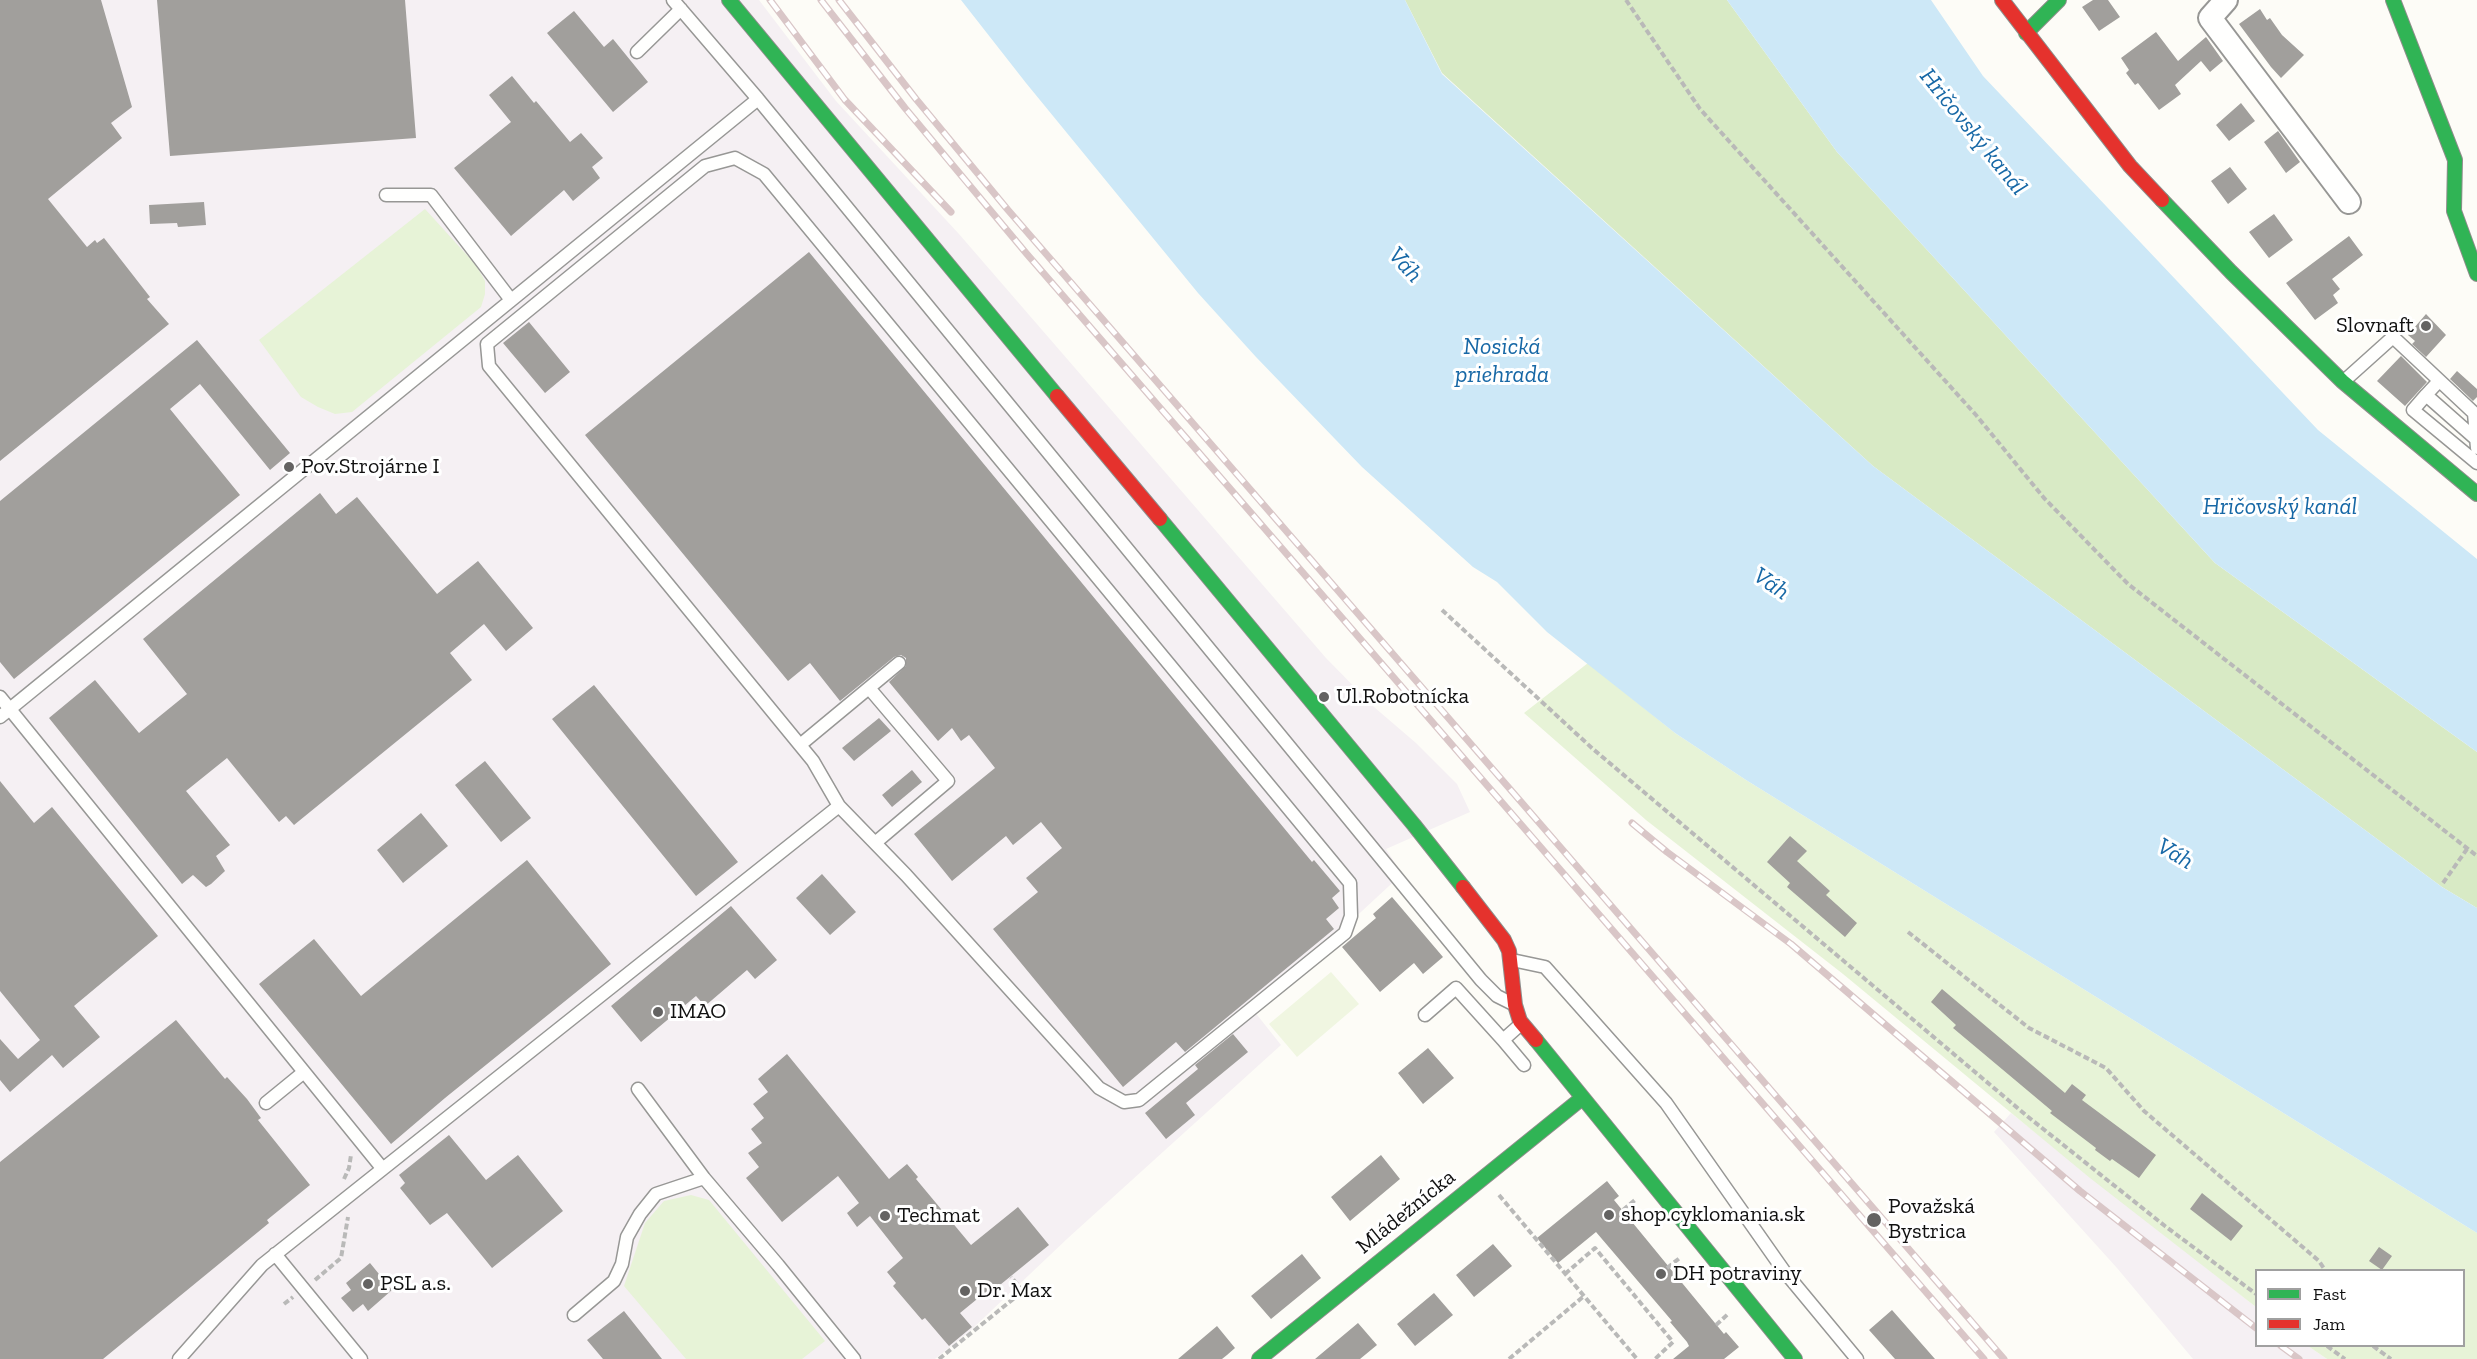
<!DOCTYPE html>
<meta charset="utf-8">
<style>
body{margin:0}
#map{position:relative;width:2477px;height:1359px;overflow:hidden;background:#fdfcf7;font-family:"Zilla Slab",serif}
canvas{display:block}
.legend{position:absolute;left:2255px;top:1269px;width:210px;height:78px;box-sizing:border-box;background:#fff;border:2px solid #a0a0a0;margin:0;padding:8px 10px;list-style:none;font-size:18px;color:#111}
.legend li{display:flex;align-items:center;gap:12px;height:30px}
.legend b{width:30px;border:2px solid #a0a0a0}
</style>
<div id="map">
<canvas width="2477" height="1359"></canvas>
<ul class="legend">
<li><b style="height:8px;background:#30b455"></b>Fast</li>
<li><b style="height:8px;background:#e5322d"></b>Jam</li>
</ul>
</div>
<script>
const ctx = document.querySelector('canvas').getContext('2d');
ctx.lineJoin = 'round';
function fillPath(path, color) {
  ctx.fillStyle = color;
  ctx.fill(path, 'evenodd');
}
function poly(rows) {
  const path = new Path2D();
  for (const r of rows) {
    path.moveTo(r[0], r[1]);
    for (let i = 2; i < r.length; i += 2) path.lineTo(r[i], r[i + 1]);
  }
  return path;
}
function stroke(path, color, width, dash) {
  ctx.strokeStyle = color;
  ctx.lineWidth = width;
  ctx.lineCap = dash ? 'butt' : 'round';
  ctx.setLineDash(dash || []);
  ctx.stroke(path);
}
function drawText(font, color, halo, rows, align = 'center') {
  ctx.font = font + ' "Zilla Slab",serif';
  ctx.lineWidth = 6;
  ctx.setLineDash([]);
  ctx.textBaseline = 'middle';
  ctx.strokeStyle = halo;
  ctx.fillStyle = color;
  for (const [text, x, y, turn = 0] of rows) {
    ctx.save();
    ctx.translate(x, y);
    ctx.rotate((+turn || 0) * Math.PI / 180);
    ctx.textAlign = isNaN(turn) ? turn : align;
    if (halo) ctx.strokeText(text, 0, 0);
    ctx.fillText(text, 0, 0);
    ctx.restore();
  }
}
const industrial = poly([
 [0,0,759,0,836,101,959,234,1326,658,1374,707,1416,743,1457,784,1470,812,1386,849,1402,874,1254,1011,1281,1045,1068,1238,970,1331,935,1359,0,1359],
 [2011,1113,2256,1307,2256,1346,2308,1346,2327,1359,2193,1359,2117,1268,1994,1132]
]);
const green = poly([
 [425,209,476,265,485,281,485,294,481,307,352,412,335,414,318,407,301,397,259,340],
 [1588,663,1675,733,1746,780,2477,1233,2477,1359,2327,1359,2308,1346,2464,1346,2464,1270,2256,1270,2256,1307,2090,1178,1843,974,1646,820,1524,713],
 [691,1195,709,1200,825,1341,802,1359,686,1359,624,1286,645,1223,664,1201]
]);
const forest = poly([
 [1405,0,1727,0,1837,152,2215,563,2477,752,2477,908,2442,887,1873,466,1442,73]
]);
const pitch = poly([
 [1331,972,1359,1004,1297,1057,1269,1024]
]);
const water = poly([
 [961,0,1405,0,1442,74,1873,466,2442,887,2477,908,2477,1233,1746,780,1675,733,1547,632,1497,582,1473,567,1362,467,1256,357,1198,293,1026,83],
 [1727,0,1931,0,1983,76,2318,430,2477,559,2477,752,2215,563,1837,152]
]);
const building = poly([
 [0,0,101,0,132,107,111,123,122,138,48,199,87,247,95,240,97,243,104,238,150,297,147,299,169,324,0,461],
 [157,0,405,0,416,138,170,156],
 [2093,0,2108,0,2120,17,2099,31,2082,7],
 [2260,9,2267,20,2270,18,2282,35,2304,55,2281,78,2271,67,2239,24],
 [574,11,604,47,613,39,648,82,613,112,547,33],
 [2156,32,2178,61,2206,37,2223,61,2210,72,2201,61,2175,85,2181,94,2159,110,2138,83,2135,85,2126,73,2129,70,2121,58],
 [512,76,534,103,536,101,570,142,581,133,603,158,592,167,600,178,573,201,564,190,511,236,454,168,511,122,489,95],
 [2241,103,2255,121,2229,141,2216,125],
 [2278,131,2300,162,2286,173,2264,142],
 [2230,167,2247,189,2228,204,2211,181],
 [204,202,206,225,178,227,177,223,150,224,149,205],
 [2274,214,2293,240,2269,258,2249,232],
 [2349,236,2363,255,2332,279,2340,289,2333,295,2338,303,2315,320,2286,283],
 [809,252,1312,862,1314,860,1340,891,1332,898,1339,908,1326,919,1334,929,1185,1052,1176,1042,1123,1087,993,929,1038,892,1026,878,1062,848,1041,822,1013,845,1006,836,952,881,914,834,995,768,969,735,961,741,952,728,938,741,889,682,906,666,906,658,901,655,894,657,840,701,810,663,788,681,585,435],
 [2426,314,2446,335,2426,357,2412,344,2415,341,2408,335],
 [529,322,570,372,545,393,503,343],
 [197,340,290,453,270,470,200,384,170,409,240,495,14,679,0,662,0,501],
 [2401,356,2427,382,2405,406,2377,381],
 [2457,371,2477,389,2477,397,2473,401,2450,379],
 [320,493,336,514,357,497,437,594,478,561,533,628,506,651,484,624,450,653,472,680,294,825,286,816,279,822,227,758,186,791,230,845,216,856,225,871,211,884,206,887,193,875,182,884,49,718,95,680,139,733,187,694,143,639],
 [594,685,738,862,696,896,552,719],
 [879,718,891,731,854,761,842,748],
 [485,761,531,818,501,842,455,785],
 [912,770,922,782,892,807,882,795],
 [0,781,34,823,52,807,158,936,74,1006,100,1037,63,1068,52,1055,10,1092,0,1080,0,1039,18,1059,40,1040,0,991],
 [421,813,448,846,403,883,377,850],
 [1790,836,1807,851,1797,861,1830,891,1826,895,1857,923,1845,937,1787,887,1790,883,1767,862],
 [527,860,611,964,445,1098,391,1144,259,984,314,939,361,996],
 [822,874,856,912,830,935,796,898],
 [1392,897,1443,957,1423,974,1414,963,1380,992,1342,947,1376,918,1373,914],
 [731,906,777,960,755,979,747,970,705,1006,696,996,641,1042,611,1006],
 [1942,989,2065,1093,2072,1084,2086,1095,2082,1100,2156,1155,2139,1178,2112,1159,2110,1161,2095,1150,2096,1148,2050,1113,2052,1111,1953,1028,1956,1025,1931,1002],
 [176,1020,225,1079,227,1077,247,1099,261,1118,258,1120,310,1185,267,1220,269,1223,103,1359,0,1359,0,1162],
 [1233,1034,1248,1052,1186,1103,1195,1115,1166,1139,1145,1113,1198,1069,1195,1065],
 [1428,1048,1454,1078,1423,1104,1398,1073],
 [787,1054,889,1179,907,1164,918,1177,916,1179,971,1245,1018,1207,1049,1245,984,1298,982,1295,960,1313,972,1327,949,1346,925,1318,922,1320,893,1286,896,1283,887,1272,903,1258,870,1216,857,1227,847,1213,859,1203,838,1176,782,1222,746,1178,759,1167,748,1153,762,1143,751,1129,764,1118,753,1104,768,1092,758,1079],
 [449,1135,486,1180,518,1155,563,1211,492,1268,447,1213,430,1225,400,1188,405,1183,399,1175],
 [1381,1155,1400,1179,1350,1221,1331,1197],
 [1607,1181,1619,1196,1614,1200,1724,1334,1726,1332,1739,1347,1724,1359,1673,1359,1689,1346,1687,1342,1670,1322,1672,1321,1596,1232,1558,1263,1537,1238],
 [2202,1193,2243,1226,2231,1241,2190,1209],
 [1493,1244,1512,1266,1474,1297,1456,1275],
 [2379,1247,2392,1256,2382,1270,2369,1261],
 [1302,1254,1321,1278,1271,1319,1251,1296],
 [370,1263,392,1290,368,1311,363,1304,353,1312,341,1298,351,1290,346,1283],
 [1434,1293,1453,1315,1415,1346,1397,1324],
 [1892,1310,1935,1359,1895,1359,1869,1330],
 [624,1311,662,1359,603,1359,587,1340],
 [1358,1323,1377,1345,1360,1359,1315,1359],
 [1217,1326,1235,1348,1227,1355,1222,1359,1178,1359]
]);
const path = poly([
 [1626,0,1700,109,1976,415,2044,498,2128,584,2477,856],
 [1442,610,1593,749,2027,1116,2165,1226,2256,1294],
 [2443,883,2467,849],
 [1908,932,2029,1028,2106,1068,2144,1111,2319,1261,2325,1270],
 [344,1179,349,1168,351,1155],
 [1499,1195,1637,1359],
 [1623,1210,1635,1200],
 [1667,1268,1681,1257],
 [1565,1274,1595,1248,1673,1342,1655,1359],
 [315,1280,341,1258,348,1217],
 [284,1304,293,1297],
 [1716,1325,1728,1314],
 [2327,1346,2345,1359],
 [2373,1346,2391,1359],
 [939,1359,1023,1291,1011,1277],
 [1509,1359,1584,1296]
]);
const lane = poly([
 [673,0,758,99,1481,980,1497,996,1511,1003],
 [637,52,681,9],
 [386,195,431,195,511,300],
 [2344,381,2393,337,2474,413,2477,448],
 [2439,381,2426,395,2476,439],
 [2426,395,2413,410,2477,463],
 [869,688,948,781,875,843],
 [0,697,382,1168],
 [0,717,758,99],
 [800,745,899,663],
 [1512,960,1545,967,1666,1103,1784,1271,1857,1359],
 [1425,1015,1456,988,1503,1040,1521,1024],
 [1503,1040,1524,1065],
 [638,1089,704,1178,778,1265,854,1359],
 [266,1103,304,1072],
 [275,1254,361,1359],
 [574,1315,614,1281,622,1264,627,1237,640,1214,656,1194,704,1178],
 [179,1359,262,1265,839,806,906,875,1099,1088,1124,1102,1139,1100,1345,933,1351,916,1350,883,764,174,735,158,705,166,487,344,489,366,813,761,839,806]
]);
const street = poly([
 [2226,0,2210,18,2349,202]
]);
const fast = poly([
 [729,0,1057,396],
 [2393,0,2455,160,2454,211,2477,274],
 [2026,33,2059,0],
 [2162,200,2231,272,2342,381,2477,494],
 [1160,519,1414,825,1463,887],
 [1536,1040,1795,1359],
 [1259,1359,1581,1099]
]);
const jam = poly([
 [2002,0,2130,166,2162,200],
 [1057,396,1160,519],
 [1463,887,1504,940,1509,951,1515,1005,1520,1021,1536,1040]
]);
const rail = poly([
 [770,0,845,100,951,212],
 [821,0,905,108,1026,253,1984,1359],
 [839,0,916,99,1008,210,2004,1359],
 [1632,823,1667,852,1791,944,2080,1191,2256,1328],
 [2281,1346,2299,1359]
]);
const markers = [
 [2426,326,6,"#646362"],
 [289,467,6,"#646362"],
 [1324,697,6,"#646362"],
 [658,1012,6,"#646362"],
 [1609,1215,6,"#646362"],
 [885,1216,6,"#646362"],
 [1874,1220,8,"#646362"],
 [1661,1274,6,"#646362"],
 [368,1284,6,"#646362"],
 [965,1291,6,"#646362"]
];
const poiNames = [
 ["Slovnaft",2414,326,"right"],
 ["Pov.Strojárne I",301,467],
 ["Ul.Robotnícka",1336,697],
 ["IMAO",670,1012],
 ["Považská",1888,1207],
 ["Bystrica",1888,1232],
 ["shop.cyklomania.sk",1621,1215],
 ["Techmat",897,1216],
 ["DH potraviny",1673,1274],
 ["PSL a.s.",380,1284],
 ["Dr. Max",977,1291]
];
const streetNames = [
 ["Mládežnícka",1406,1212,-39]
];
const waterNames = [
 ["Hričovský kanál",1973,132,51],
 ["Váh",1405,265,48],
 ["Nosická",1502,347],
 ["priehrada",1502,375],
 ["Hričovský kanál",2280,507],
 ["Váh",1771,584,35],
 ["Váh",2175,854,31]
];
fillPath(industrial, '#f5f0f3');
fillPath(green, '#e7f3d7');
fillPath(forest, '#d8eac5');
fillPath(pitch, '#f0f6e1');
fillPath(water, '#cde8f7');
fillPath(building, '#a19f9c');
stroke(lane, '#979795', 15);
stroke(street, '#979795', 26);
stroke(fast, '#8e8d8b', 16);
stroke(jam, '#8e8d8b', 16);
stroke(path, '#b9b9b8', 4, [6, 3]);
stroke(lane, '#fffffe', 12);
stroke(street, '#fffffe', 22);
stroke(fast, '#30b455', 14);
stroke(jam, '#e5322d', 14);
stroke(rail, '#d9c6c7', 7);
stroke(rail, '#fff', 4.5, [14]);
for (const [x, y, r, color] of markers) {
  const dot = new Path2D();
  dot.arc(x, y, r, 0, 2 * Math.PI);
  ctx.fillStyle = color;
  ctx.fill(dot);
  stroke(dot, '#fff', 2);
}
drawText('22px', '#111', '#fff', poiNames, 'left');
drawText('22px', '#111', '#fff', streetNames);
drawText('italic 24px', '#1768a6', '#fff', waterNames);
</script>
